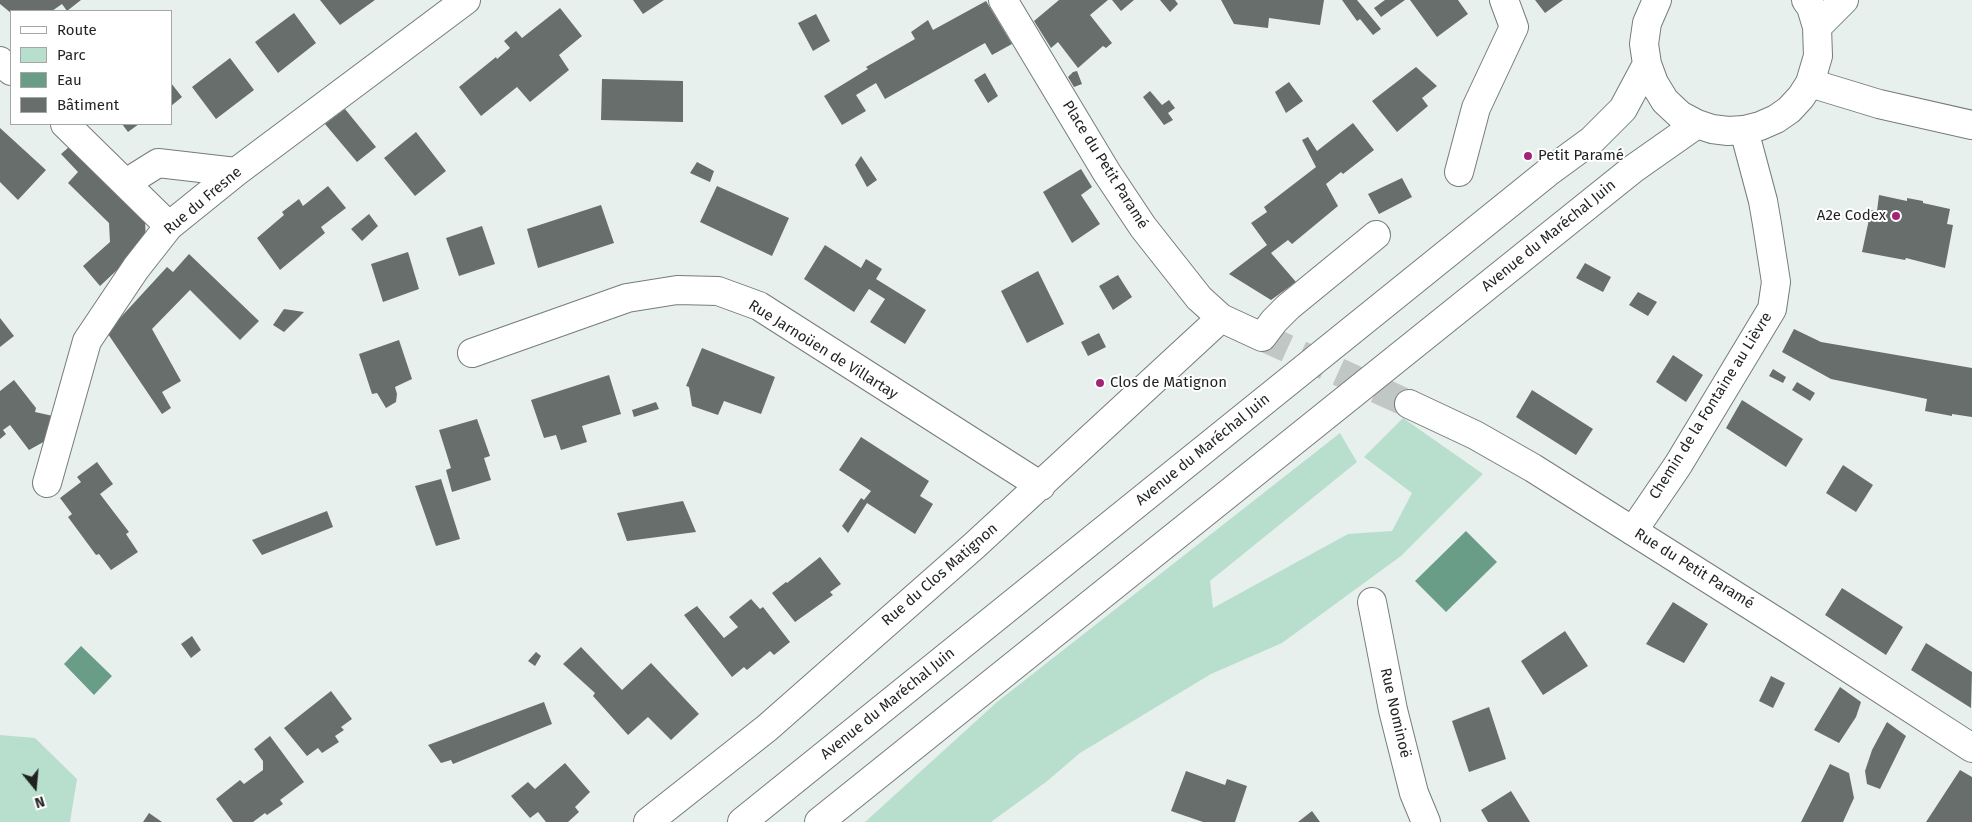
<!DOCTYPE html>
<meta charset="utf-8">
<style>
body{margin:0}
#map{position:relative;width:1972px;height:822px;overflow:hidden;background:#e8f0ed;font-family:"Fira Sans",sans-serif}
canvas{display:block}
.legend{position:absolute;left:10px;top:10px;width:162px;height:115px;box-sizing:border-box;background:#fff;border:1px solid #a5a7a6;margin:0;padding:6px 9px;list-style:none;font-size:15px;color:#1f2221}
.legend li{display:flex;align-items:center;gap:10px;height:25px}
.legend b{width:25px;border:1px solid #a5a7a6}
.north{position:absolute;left:10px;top:762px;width:50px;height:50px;-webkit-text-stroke:4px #fff;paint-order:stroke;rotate:163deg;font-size:14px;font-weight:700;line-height:20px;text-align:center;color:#1f2221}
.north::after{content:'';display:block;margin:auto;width:18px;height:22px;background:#1f2221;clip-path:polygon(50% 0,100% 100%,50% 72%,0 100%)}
</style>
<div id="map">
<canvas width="1972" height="822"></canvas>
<ul class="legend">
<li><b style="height:6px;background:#fff"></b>Route</li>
<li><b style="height:14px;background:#b8dfce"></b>Parc</li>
<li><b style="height:14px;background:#6a9d88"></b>Eau</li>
<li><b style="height:14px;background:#686e6b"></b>Bâtiment</li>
</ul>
<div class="north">N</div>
</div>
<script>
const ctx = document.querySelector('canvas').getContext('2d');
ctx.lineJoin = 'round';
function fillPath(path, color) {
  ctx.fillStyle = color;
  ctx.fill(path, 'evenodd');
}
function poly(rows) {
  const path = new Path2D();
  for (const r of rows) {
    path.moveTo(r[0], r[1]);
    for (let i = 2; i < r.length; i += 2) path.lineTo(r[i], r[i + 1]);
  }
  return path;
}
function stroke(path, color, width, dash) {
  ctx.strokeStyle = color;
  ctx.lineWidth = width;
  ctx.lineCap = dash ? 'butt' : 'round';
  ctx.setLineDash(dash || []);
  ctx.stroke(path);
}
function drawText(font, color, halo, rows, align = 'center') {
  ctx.font = font + ' "Fira Sans",sans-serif';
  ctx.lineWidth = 4;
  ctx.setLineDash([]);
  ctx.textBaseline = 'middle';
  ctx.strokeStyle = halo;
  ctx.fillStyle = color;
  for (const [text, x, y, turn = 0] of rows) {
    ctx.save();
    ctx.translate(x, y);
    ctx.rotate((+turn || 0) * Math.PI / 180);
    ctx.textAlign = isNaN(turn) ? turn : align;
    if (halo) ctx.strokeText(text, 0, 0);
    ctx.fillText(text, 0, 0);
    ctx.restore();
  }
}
const green = poly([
 [1403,418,1483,474,1401,556,1282,643,1211,674,1080,753,1046,782,991,822,865,822,997,702,1340,433,1357,462,1210,581,1213,608,1348,534,1392,531,1412,493,1364,457],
 [0,735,35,738,77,779,70,822,0,822]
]);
const water = poly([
 [1466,531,1497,562,1446,612,1415,581],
 [81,646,112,676,94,695,64,664]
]);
const building = poly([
 [0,0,81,0,67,11,62,4,52,11,11,11,11,13,0,4],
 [320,0,375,0,340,25],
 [633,0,664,0,643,14],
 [1059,0,1108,0,1090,15,1112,43,1106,48,1103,46,1078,68,1058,42,1051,48,1034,21],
 [1112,0,1134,0,1121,11],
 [1160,0,1175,0,1178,4,1170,12],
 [1221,0,1324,0,1320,25,1269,18,1268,28,1234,24],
 [1342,0,1357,0,1381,29,1373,35,1360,19,1357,21],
 [1385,0,1405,0,1381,17,1374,8],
 [1410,0,1458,0,1468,14,1437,37],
 [1535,0,1563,0,1545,13],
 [986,1,1012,44,992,55,985,43,885,99,876,83,856,95,866,111,842,125,824,96,868,69,866,67,915,39,911,32,928,20,933,30],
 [560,8,582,36,559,55,569,70,530,102,517,87,481,116,459,87,496,57,497,59,510,48,504,41,516,31,522,38],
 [294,13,316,43,278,73,255,42],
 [816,14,830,41,813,51,798,23],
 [230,58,254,90,216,119,192,87],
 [1416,67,1437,86,1422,98,1428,106,1397,132,1372,101],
 [1077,71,1082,84,1074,87,1068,77,1073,72],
 [985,73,998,96,988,103,974,80],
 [602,79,683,81,683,122,601,120],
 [1289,82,1303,101,1286,113,1275,92],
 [171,83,182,97,171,106],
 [1150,91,1162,105,1169,100,1175,108,1168,113,1173,120,1164,125,1143,97],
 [345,109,376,147,357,162,325,124],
 [1353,123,1374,150,1343,174,1341,172,1326,184,1338,206,1292,244,1288,240,1271,253,1296,282,1271,300,1229,274,1267,245,1251,223,1267,212,1264,207,1316,167,1302,140,1308,137,1317,151],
 [122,124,139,124,128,132],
 [0,128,46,170,18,200,0,182],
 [416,132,446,171,415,196,384,158],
 [69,147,145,220,146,243,100,286,83,266,110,242,109,223,68,183,78,172,61,154],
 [861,156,877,180,867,187,855,165],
 [697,162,714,171,710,182,690,173],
 [1081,169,1092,187,1081,195,1100,224,1072,243,1043,192],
 [1402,178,1412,197,1379,214,1368,194],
 [328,186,346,208,321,227,325,233,280,270,257,238,284,215,282,212,299,199,303,206],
 [717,186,789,218,772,256,700,222],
 [1879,195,1907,201,1907,198,1923,201,1923,203,1950,209,1947,224,1953,225,1945,268,1906,258,1905,260,1862,252,1871,210,1877,211],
 [601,205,614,243,538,268,527,229],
 [369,214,378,226,362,241,351,229],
 [482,226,495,264,459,276,446,238],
 [825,245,861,268,866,259,882,269,876,279,926,310,905,344,870,322,885,299,869,289,854,312,804,279],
 [408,252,419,289,383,302,371,264],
 [189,254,259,321,240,340,190,290,152,329,181,381,162,392,171,408,162,414,108,334,108,331,167,267,173,272],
 [1585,263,1611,277,1603,292,1576,278],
 [1038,271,1064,324,1027,343,1001,291],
 [1118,275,1132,297,1113,310,1099,286],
 [1638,292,1657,302,1648,316,1629,305],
 [284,309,304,312,284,332,273,325],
 [0,318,14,336,0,347],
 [1794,329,1821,342,1972,368,1972,417,1952,414,1952,416,1925,411,1927,399,1831,379,1782,352],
 [1099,333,1106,347,1088,356,1081,342],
 [399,340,412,379,395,387,397,394,396,402,386,408,377,393,372,394,359,354],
 [702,348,775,377,761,414,724,401,718,415,692,406,689,387,686,386],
 [1673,355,1703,375,1686,402,1656,382],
 [1773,369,1786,377,1783,383,1769,376],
 [609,375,621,414,582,426,587,442,561,450,556,435,544,438,531,400],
 [14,380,36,408,35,412,53,416,47,440,29,450,10,425,3,430,6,434,0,439,0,391],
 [1797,382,1815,393,1810,401,1792,390],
 [1532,390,1593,429,1576,455,1516,417],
 [1742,400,1803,439,1786,467,1726,428],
 [656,402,659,409,634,417,632,410],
 [477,419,490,456,484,458,491,480,452,492,446,470,451,468,439,430],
 [861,437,929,481,920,496,933,504,915,534,867,503,848,533,842,526,861,498,864,500,871,491,839,470],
 [97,462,113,484,100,494,129,532,126,534,138,552,111,570,99,554,96,555,68,517,72,514,60,498,81,482,77,477],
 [1843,465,1873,485,1856,512,1826,493],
 [441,479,460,539,436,546,415,486],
 [683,501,696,532,627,541,617,513],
 [327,511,333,527,262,555,252,540],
 [820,557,841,584,830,592,833,595,795,622,772,593,786,582,787,583],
 [1842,588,1903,627,1886,655,1825,615],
 [751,599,760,609,763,607,790,642,774,655,770,651,747,670,744,667,732,677,684,615,697,606,724,638,738,627,729,617],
 [1673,602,1708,624,1684,663,1646,644],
 [1565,631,1588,666,1543,695,1521,661],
 [192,636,201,650,191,658,181,644],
 [1926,643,1972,672,1971,708,1911,670],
 [581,647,622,690,651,663,699,714,671,740,648,717,628,735,593,696,595,693,563,664],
 [536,652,541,656,535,666,528,661],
 [1771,676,1785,683,1773,708,1759,701],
 [1840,687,1861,702,1856,717,1839,743,1814,730],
 [331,691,352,719,341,727,344,730,335,736,339,742,322,753,318,748,307,756,284,728],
 [544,702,552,724,453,764,451,760,441,763,428,745],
 [1489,707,1506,759,1469,772,1452,721],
 [1887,722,1906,736,1880,789,1867,784,1865,771,1872,750],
 [270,736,304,782,280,800,283,804,267,815,265,813,253,822,233,822,216,799,240,780,244,784,263,770,263,761,254,749],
 [565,763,590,792,575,807,579,812,568,822,546,822,538,812,530,818,511,796,528,782,535,789],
 [1830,764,1849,773,1854,798,1843,822,1801,822],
 [1960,770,1972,777,1972,822,1926,822],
 [1186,771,1225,785,1227,779,1247,786,1235,822,1203,822,1171,811],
 [1511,791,1530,822,1488,822,1481,810],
 [1312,811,1320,822,1298,822],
 [149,813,162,822,143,822]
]);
const streetTunnel = poly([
 [1262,337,1409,404]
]);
const street = poly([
 [1003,0,1107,173,1143,227,1199,298,1221,318,1262,337,1274,321,1288,307,1376,235],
 [0,61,11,71],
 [1810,83,1879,104,1972,125],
 [65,124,169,226],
 [1459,172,1476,108,1514,27,1504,0],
 [126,183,158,163,236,172],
 [472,353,627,298,677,290,718,291,759,306,1041,486],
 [47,483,87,341,136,268,169,226,236,172,466,0],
 [1633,531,1678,465,1772,309,1776,282,1767,224,1763,201,1744,130],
 [1372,602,1393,710,1414,793,1426,822],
 [648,822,767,728,975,545,1221,318]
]);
const secondary = poly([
 [1409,404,1475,435,1533,468,1785,627,1972,748]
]);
const primary = poly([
 [1657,0,1647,23,1644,44,1647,64,1654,83,1665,101,1680,115,1697,124,1712,129,1728,131,1744,130,1760,126,1776,119,1789,110,1801,97,1810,83,1818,56,1817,27,1811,7,1806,0],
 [1817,27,1844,0],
 [742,822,1547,173,1592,140,1623,109,1647,64],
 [819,822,1633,169,1697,124]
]);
const markers = [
 [1528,156,5,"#a32475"],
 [1896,216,5,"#a32475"],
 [1100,383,5,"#a32475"]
];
const poiNames = [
 ["Petit Paramé",1538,156],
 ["A2e Codex",1886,216,"right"],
 ["Clos de Matignon",1110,383]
];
const streetNames = [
 ["Place du Petit Paramé",1105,165,58],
 ["Rue du Fresne",203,201,-40],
 ["Avenue du Maréchal Juin",1549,236,-39],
 ["Rue Jarnoüen de Villartay",823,350,32],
 ["Chemin de la Fontaine au Lièvre",1711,406,-58],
 ["Avenue du Maréchal Juin",1203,450,-39],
 ["Rue du Petit Paramé",1694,569,32],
 ["Rue du Clos Matignon",940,575,-41],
 ["Avenue du Maréchal Juin",888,704,-39],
 ["Rue Nominoë",1395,713,77]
];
fillPath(green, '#b8dfce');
fillPath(water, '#6a9d88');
fillPath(building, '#686e6b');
stroke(streetTunnel, '#c0c7c4', 28, [28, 14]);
stroke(street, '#757c79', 30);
stroke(secondary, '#757c79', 30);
stroke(primary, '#757c79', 30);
stroke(street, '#fff', 28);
stroke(secondary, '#fff', 28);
stroke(primary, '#fff', 28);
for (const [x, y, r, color] of markers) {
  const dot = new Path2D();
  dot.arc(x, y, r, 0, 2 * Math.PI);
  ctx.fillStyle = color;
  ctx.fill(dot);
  stroke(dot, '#fff', 2);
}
drawText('15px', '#1f2221', '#fff', poiNames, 'left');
drawText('15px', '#1f2221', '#fff', streetNames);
</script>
